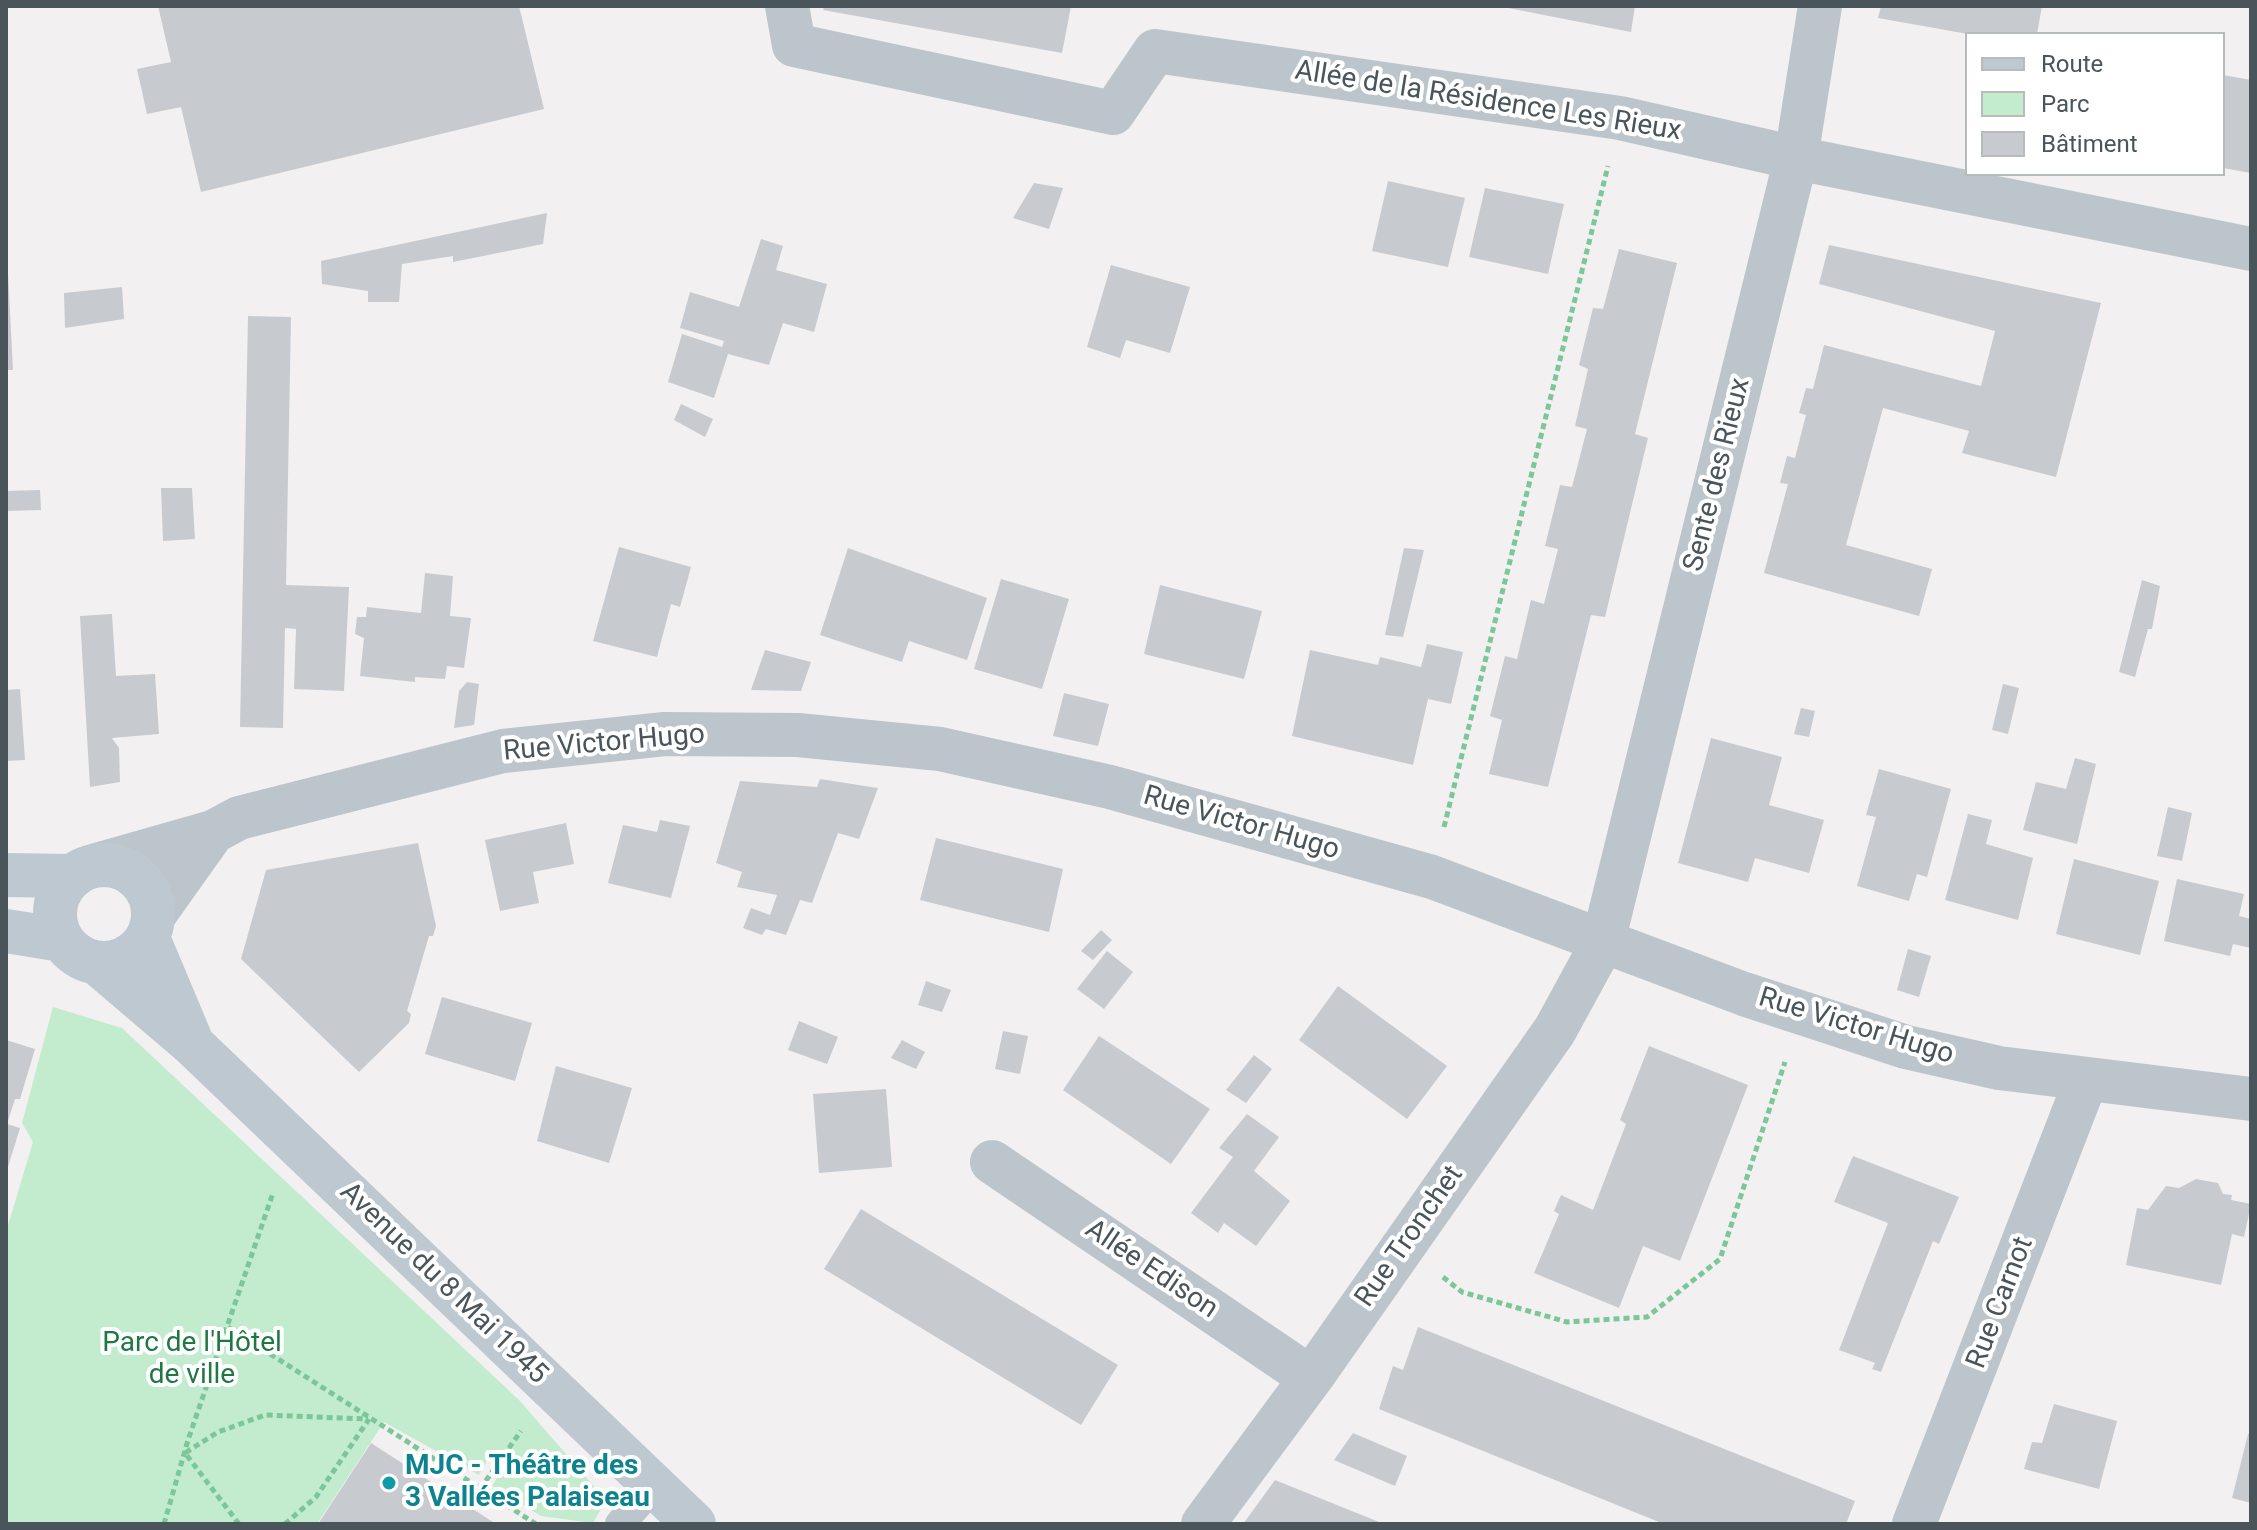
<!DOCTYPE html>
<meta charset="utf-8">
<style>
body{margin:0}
#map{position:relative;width:2257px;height:1530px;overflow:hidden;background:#f2f0f0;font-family:Roboto,sans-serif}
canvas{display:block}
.frame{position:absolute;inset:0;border:8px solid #49555b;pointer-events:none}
.legend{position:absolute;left:1965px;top:32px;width:260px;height:144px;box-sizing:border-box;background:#fff;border:2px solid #b6bbbd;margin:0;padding:10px 14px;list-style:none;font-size:24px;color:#49555b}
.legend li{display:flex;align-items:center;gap:16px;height:40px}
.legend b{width:40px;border:2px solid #b6bbbd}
</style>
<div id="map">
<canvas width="2257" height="1530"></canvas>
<div class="frame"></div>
<ul class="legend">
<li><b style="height:10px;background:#bdc8d0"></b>Route</li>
<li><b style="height:22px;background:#c2eccd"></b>Parc</li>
<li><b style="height:22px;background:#c7cbcf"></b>Bâtiment</li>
</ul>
</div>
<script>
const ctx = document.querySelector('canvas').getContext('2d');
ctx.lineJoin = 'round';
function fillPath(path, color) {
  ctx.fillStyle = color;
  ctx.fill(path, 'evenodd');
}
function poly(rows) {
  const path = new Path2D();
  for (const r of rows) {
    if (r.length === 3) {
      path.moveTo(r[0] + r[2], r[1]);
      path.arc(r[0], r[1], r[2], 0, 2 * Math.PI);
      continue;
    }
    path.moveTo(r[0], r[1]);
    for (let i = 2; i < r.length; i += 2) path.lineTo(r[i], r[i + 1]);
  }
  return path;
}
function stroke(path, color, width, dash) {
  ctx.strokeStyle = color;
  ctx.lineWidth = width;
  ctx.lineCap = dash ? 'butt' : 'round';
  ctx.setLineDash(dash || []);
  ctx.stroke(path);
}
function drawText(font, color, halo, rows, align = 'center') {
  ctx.font = font + ' Roboto,sans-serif';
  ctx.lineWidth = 8;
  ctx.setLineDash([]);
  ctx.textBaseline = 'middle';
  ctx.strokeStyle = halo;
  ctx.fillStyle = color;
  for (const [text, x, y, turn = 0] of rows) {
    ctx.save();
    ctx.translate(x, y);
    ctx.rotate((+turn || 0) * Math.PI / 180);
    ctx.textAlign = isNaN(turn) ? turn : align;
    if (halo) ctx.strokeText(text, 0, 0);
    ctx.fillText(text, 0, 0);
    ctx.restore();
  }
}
const green = poly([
 [53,1007,122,1028,519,1400,606,1500,593,1523,541,1516,492,1486,510,1458,493,1450,479,1475,384,1422,317,1524,6,1524,6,1232,33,1142,22,1123]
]);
const building = poly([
 [158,6,519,6,544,109,201,192,181,107,147,114,137,69,171,62],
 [824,6,1071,6,1062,53,823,10],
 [1498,6,1635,6,1631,32],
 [1881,6,2042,6,2037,34,1968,34,1878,18],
 [2223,75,2251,80,2251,173,2223,168],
 [1388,181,1465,198,1448,267,1372,251],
 [1034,183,1063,188,1049,229,1013,218],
 [1485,188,1564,204,1548,274,1469,257],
 [547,213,543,244,453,262,453,256,402,264,399,302,368,302,368,291,322,284,321,261],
 [761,239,783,246,776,270,827,284,814,332,783,323,769,365,728,354,714,398,668,382,682,334,722,347,724,341,680,328,690,292,739,307],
 [1829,245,2101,303,2056,477,1962,453,1969,431,1883,408,1846,545,1932,569,1919,616,1764,573,1788,484,1780,483,1787,456,1795,458,1806,415,1799,413,1806,388,1813,389,1824,345,1981,386,1995,331,1819,284],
 [1619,249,1677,263,1635,434,1648,438,1605,617,1591,615,1548,787,1489,774,1502,720,1490,716,1505,656,1517,659,1531,600,1544,604,1558,549,1545,546,1560,485,1572,487,1587,429,1575,426,1588,369,1579,365,1593,308,1603,309],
 [1111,265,1190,287,1170,353,1126,340,1120,358,1087,347],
 [6,273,8,273,13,370,6,370],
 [122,287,124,319,65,328,64,293],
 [248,316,291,317,286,585,349,587,344,691,294,689,296,629,285,628,283,728,240,727],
 [681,404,713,419,705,437,674,420],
 [161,488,192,488,195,539,163,541],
 [40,490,41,510,6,511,6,491],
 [619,547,691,567,680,607,671,604,657,657,593,641],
 [848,548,987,598,967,660,909,641,902,662,820,635],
 [1404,548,1424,550,1403,637,1385,635],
 [425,573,453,576,450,616,471,618,464,668,447,666,445,679,415,677,415,682,360,676,364,638,355,634,357,617,366,617,367,607,421,613],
 [1001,579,1069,599,1042,689,974,669],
 [2142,580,2160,586,2152,629,2148,629,2135,677,2119,672],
 [1160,585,1262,611,1244,679,1144,654],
 [112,614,116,676,155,674,159,734,112,738,119,748,120,782,90,787,80,616],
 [1427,644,1463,652,1451,704,1428,699,1413,765,1292,736,1310,650,1378,665,1380,657,1421,667],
 [765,650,811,662,801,691,751,690],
 [467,682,479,684,474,725,454,728,459,691],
 [2003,684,2019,688,2008,734,1992,730],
 [20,689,25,760,6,761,6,690],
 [1064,693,1109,704,1098,746,1053,736],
 [1801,708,1815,711,1809,737,1794,734],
 [1711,738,1782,757,1769,805,1824,820,1809,873,1755,858,1748,882,1678,863],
 [2075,758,2096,764,2077,844,2023,830,2036,782,2066,789],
 [1879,769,1951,789,1927,877,1917,874,1909,901,1857,886,1876,817,1866,815],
 [820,779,878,788,859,839,838,833,812,903,800,900,786,935,766,929,762,935,743,928,751,908,770,915,777,895,737,887,742,872,716,863,740,781,817,787],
 [2168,807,2192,813,2182,861,2157,856],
 [1968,814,1992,820,1986,844,2033,858,2018,920,1945,900],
 [660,820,690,826,671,898,608,883,623,825,657,832],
 [566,823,574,864,533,872,539,903,500,911,485,840],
 [936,838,1063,869,1049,932,920,900],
 [418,843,436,926,433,936,429,936,407,1011,411,1014,409,1023,359,1072,241,959,266,870],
 [2074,859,2159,881,2140,955,2056,934],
 [2177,879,2244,894,2239,916,2251,919,2251,948,2233,944,2230,956,2164,941],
 [1101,930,1112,940,1093,960,1081,951],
 [1908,949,1931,956,1919,997,1897,990],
 [1107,951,1133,972,1104,1009,1077,989],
 [926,981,951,990,942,1012,918,1005],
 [1338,986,1447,1066,1407,1119,1299,1040],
 [442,997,532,1023,515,1081,425,1054],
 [799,1021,838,1037,827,1064,788,1050],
 [1003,1031,1028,1036,1020,1074,995,1069],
 [1099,1036,1210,1109,1171,1164,1063,1090],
 [6,1040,35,1049,20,1099,15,1099,7,1124,20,1128,7,1170],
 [902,1040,925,1052,916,1069,891,1058],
 [1649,1046,1748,1085,1680,1261,1643,1246,1619,1308,1534,1273,1559,1214,1554,1211,1561,1195,1593,1210,1626,1124,1620,1120],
 [1254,1055,1272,1069,1246,1103,1226,1090],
 [556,1066,632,1088,609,1163,537,1141],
 [886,1089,892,1167,819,1173,813,1094],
 [1247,1114,1279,1137,1254,1171,1290,1201,1256,1246,1224,1223,1218,1233,1191,1213,1233,1157,1219,1148],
 [1853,1156,1959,1197,1939,1244,1933,1241,1881,1372,1872,1369,1875,1363,1839,1350,1888,1223,1834,1202],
 [2196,1179,2218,1183,2223,1194,2232,1195,2231,1200,2251,1204,2244,1237,2232,1234,2221,1285,2126,1265,2137,1208,2148,1210,2166,1186,2179,1188],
 [861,1209,1118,1365,1081,1425,824,1269],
 [1418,1327,1855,1501,1846,1524,1664,1524,1379,1409,1393,1366,1403,1370],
 [2054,1404,2117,1421,2099,1489,2024,1469,2032,1442,2042,1443],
 [1353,1433,1407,1456,1395,1486,1334,1460],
 [2248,1434,2251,1434,2251,1503,2232,1498],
 [371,1443,496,1524,318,1524],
 [1275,1480,1384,1524,1243,1524]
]);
const path = poly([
 [1444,827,1608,166],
 [1443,1277,1462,1292,1567,1322,1647,1317,1720,1259,1785,1062],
 [228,1327,536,1524],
 [480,1489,521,1431],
 [164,1524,188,1440,273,1193],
 [239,1524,185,1453,218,1432,265,1415,368,1419],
 [285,1524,316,1497,369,1419]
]);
const service = poly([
 [620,1524,654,1486]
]);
const minor = poly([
 [787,6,794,45,1113,113,1155,51,1620,118,1796,158,2251,249],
 [992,1162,1311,1378],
 [1203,1524,1311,1378,1555,1030,1603,942,1796,158,1820,6],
 [1914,1524,2086,1080]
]);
const tertiary = poly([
 [97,865,213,832,239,818,503,751,665,734,798,735,940,749,1110,787,1432,877,1744,994,1906,1047,1999,1068,2251,1099],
 [154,915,213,832]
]);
const secondary = poly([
 [104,914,49],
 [6,875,73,876],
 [6,931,62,940],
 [148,938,190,1038],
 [97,963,192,1044,694,1524]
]);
const markers = [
 [389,1483,8,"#0f9aa8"]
];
const streetNames = [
 ["Allée de la Résidence Les Rieux",1488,102,9],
 ["Sente des Rieux",1718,475,-76],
 ["Rue Victor Hugo",604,744,-5],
 ["Rue Victor Hugo",1241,824,16],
 ["Rue Victor Hugo",1856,1027,17],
 ["Rue Tronchet",1410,1237,-55],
 ["Allée Edison",1151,1270,34],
 ["Avenue du 8 Mai 1945",443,1284,44],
 ["Rue Carnot",2001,1303,-69]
];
const parkNames = [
 ["Parc de l'Hôtel",192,1344],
 ["de ville",192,1376]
];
const cultureNames = [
 ["MJC - Théâtre des",405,1467],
 ["3 Vallées Palaiseau",405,1499]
];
fillPath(green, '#c2eccd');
fillPath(building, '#c7cbcf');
stroke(path, '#7cc79a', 5, [6, 4]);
stroke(service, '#bcc5cb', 30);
stroke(minor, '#bcc5cb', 44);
stroke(tertiary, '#bcc5cb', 44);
stroke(secondary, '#bdc8d0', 44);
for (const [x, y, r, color] of markers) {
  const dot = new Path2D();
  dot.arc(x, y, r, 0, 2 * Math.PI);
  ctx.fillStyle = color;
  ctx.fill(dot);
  stroke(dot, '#fff', 3);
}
drawText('28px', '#49555b', '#fff', streetNames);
drawText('28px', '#1f7842', '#fff', parkNames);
drawText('bold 28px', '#0d838f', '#fff', cultureNames, 'left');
</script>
